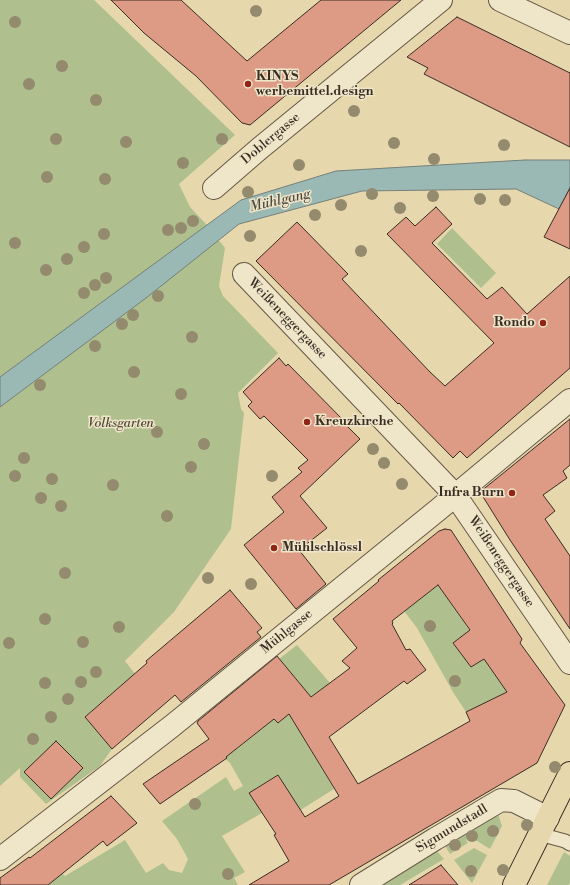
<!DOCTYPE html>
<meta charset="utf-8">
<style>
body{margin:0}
canvas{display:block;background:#e6d8ac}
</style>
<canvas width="570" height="885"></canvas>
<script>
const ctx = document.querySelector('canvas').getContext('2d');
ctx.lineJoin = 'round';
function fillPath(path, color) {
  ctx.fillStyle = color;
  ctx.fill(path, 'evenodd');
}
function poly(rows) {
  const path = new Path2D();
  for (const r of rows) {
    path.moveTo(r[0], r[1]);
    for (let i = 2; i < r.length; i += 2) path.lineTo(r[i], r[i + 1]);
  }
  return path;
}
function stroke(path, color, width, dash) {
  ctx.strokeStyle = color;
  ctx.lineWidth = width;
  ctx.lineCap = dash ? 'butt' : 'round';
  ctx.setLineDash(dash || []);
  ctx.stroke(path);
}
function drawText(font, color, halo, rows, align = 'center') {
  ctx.font = font + ' "Libre Bodoni",serif';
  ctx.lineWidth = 3;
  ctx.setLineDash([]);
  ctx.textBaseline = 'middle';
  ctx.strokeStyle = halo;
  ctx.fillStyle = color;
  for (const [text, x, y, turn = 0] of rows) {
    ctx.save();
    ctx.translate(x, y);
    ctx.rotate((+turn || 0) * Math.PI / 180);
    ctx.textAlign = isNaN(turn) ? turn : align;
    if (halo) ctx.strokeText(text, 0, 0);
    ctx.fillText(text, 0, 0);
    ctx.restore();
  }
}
const green = poly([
 [0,0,94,0,235,135,179,184,190,207,206,224,225,248,219,286,223,296,278,353,238,393,241,409,244,413,231,529,174,612,125,661,150,693,125,682,85,717,112,749,100,766,46,804,20,777,20,768,0,786],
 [452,228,496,273,481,288,437,244],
 [438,585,470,631,453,643,471,667,487,657,490,662,489,667,508,692,466,712,453,692,417,628,404,611],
 [297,645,330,683,297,708,300,683,279,659],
 [289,714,334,789,299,811,292,797,278,775,256,788,257,805,262,813,222,836,245,872,234,878,238,885,48,885,62,873,65,876,125,840,146,873,163,863,169,870,182,873,188,859,177,839,162,821,226,777,234,791,243,786,230,763,222,756,233,752,268,724,272,716,278,723],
 [498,814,502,826,490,849,474,839,472,841,469,838,466,840,468,843,450,854,444,844],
 [474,848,487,855,472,883,454,860],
 [435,849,444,859,400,885,377,885],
 [564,852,570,856,570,883,569,885,547,885]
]);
const water = poly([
 [525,160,570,160,570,188,559,209,516,189,362,191,239,224,146,298,0,407,0,377,241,200,336,171,525,160]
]);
const building = poly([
 [111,0,181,0,247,61,321,0,401,0,250,125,242,123,196,76,144,33,111,0],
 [457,17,570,73,570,147,424,74,428,68,407,57,457,17],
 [570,188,570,249,544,237,570,188],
 [436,207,452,224,432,243,487,299,502,287,527,314,570,276,570,368,467,458,460,451,453,458,399,403,398,404,256,261,297,222,348,274,342,279,430,372,445,386,494,343,387,234,406,217,415,226,436,207],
 [279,358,286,366,288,364,347,424,346,425,360,439,300,496,327,528,299,550,326,584,296,609,244,545,284,512,272,497,302,472,298,468,308,460,264,416,260,419,248,406,252,402,243,392,279,358],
 [570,419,570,465,563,471,567,478,543,495,555,511,545,519,570,556,570,629,510,540,480,492,570,419],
 [445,529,451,530,522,639,520,643,565,705,537,763,329,885,249,885,289,861,274,835,276,834,249,793,278,775,305,817,339,796,289,714,278,723,274,719,226,757,227,758,160,804,143,784,209,739,197,723,198,721,277,656,311,697,350,668,342,661,357,648,333,619,379,581,378,580,439,531,445,529],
 [438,585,470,630,453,643,471,667,484,659,507,692,466,712,470,721,358,784,329,737,404,681,407,684,426,670,410,649,406,650,392,624,393,623,392,621,438,585],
 [230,590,262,628,257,632,261,637,181,702,175,695,112,749,85,717,147,663,146,661,230,590],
 [56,741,83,768,51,799,24,772,56,741],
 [111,796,137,823,107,846,103,841,48,885,0,885,0,878,29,857,30,858,111,796],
 [441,865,458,885,409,885,441,865]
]);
const lane = poly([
 [539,834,565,841,570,844]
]);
const street = poly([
 [500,0,570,33],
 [214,188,259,149,441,0],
 [244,274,455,495,570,663],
 [0,859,172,726,439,509,570,400],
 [361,885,435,839,501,800,514,801,548,818]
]);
const primary = poly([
 [514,885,570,773]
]);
const trees = [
 [256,11],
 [15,22],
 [62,66],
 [29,84],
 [96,100],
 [354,111],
 [56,139],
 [222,139],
 [126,142],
 [394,143],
 [504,145],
 [434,159],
 [183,163],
 [299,165],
 [47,177],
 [105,179],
 [248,192],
 [372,194],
 [433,196],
 [480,199],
 [505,200],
 [341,205],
 [400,208],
 [315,215],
 [193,221],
 [181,228],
 [168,230],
 [104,234],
 [250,236],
 [15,243],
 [84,247],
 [361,251],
 [67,259],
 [46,270],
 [106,278],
 [95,285],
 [84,293],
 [158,296],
 [133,315],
 [122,324],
 [192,337],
 [95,346],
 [134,372],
 [40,385],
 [181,394],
 [157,432],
 [204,444],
 [373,449],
 [24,458],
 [384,463],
 [191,467],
 [15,476],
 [272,476],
 [52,479],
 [402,484],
 [113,485],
 [41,498],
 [61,506],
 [167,516],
 [65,573],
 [208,578],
 [251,584],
 [45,619],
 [430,626],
 [119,627],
 [83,642],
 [9,643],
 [96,672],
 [455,681],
 [81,682],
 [45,683],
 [68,699],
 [51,717],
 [33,739],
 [555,767],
 [195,804],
 [527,825],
 [493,831],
 [472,836],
 [455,845],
 [503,870],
 [471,871],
 [228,874]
];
const markers = [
 [248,84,4,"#8f2418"],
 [543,323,4,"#8f2418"],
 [307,422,4,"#8f2418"],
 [512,493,4,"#8f2418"],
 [274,548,4,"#8f2418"]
];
const poiNames = [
 ["KINYS",256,77],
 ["werbemittel.design",256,92],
 ["Rondo",535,323,"right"],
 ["Kreuzkirche",315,422],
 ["Infra Burn",504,493,"right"],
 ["Mühlschlössl",282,548]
];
const streetNames = [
 ["Doblergasse",271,139,-40],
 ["Weißeneggergasse",287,319,46],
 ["Weißeneggergasse",501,562,56],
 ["Mühlgasse",287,632,-39],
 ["Sigmundstadl",452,829,-31]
];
const parkNames = [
 ["Volksgarten",121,424]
];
const waterNames = [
 ["Mühlgang",280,201,-13]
];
fillPath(green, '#afc08e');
fillPath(water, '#9ab8b4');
stroke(water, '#74807a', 1);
fillPath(building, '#dd9a85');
stroke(building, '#3a2d24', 1);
stroke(lane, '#655846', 15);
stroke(street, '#655846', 24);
stroke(primary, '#3a2d24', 24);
stroke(lane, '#efe6c9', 13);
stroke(street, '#efe6c9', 22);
stroke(primary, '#e6d8ac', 22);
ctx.fillStyle = '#948a6d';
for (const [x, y] of trees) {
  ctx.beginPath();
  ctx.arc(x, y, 6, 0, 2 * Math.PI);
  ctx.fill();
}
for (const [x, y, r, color] of markers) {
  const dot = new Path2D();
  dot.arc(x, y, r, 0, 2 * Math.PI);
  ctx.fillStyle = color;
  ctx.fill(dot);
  stroke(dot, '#efe6c9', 1.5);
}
drawText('bold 13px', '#3a2d24', '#efe6c9', poiNames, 'left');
drawText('13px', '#3a2d24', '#efe6c9', streetNames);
drawText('italic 13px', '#514a39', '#efe6c9', parkNames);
drawText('italic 14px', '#4d4941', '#efe6c9', waterNames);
</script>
